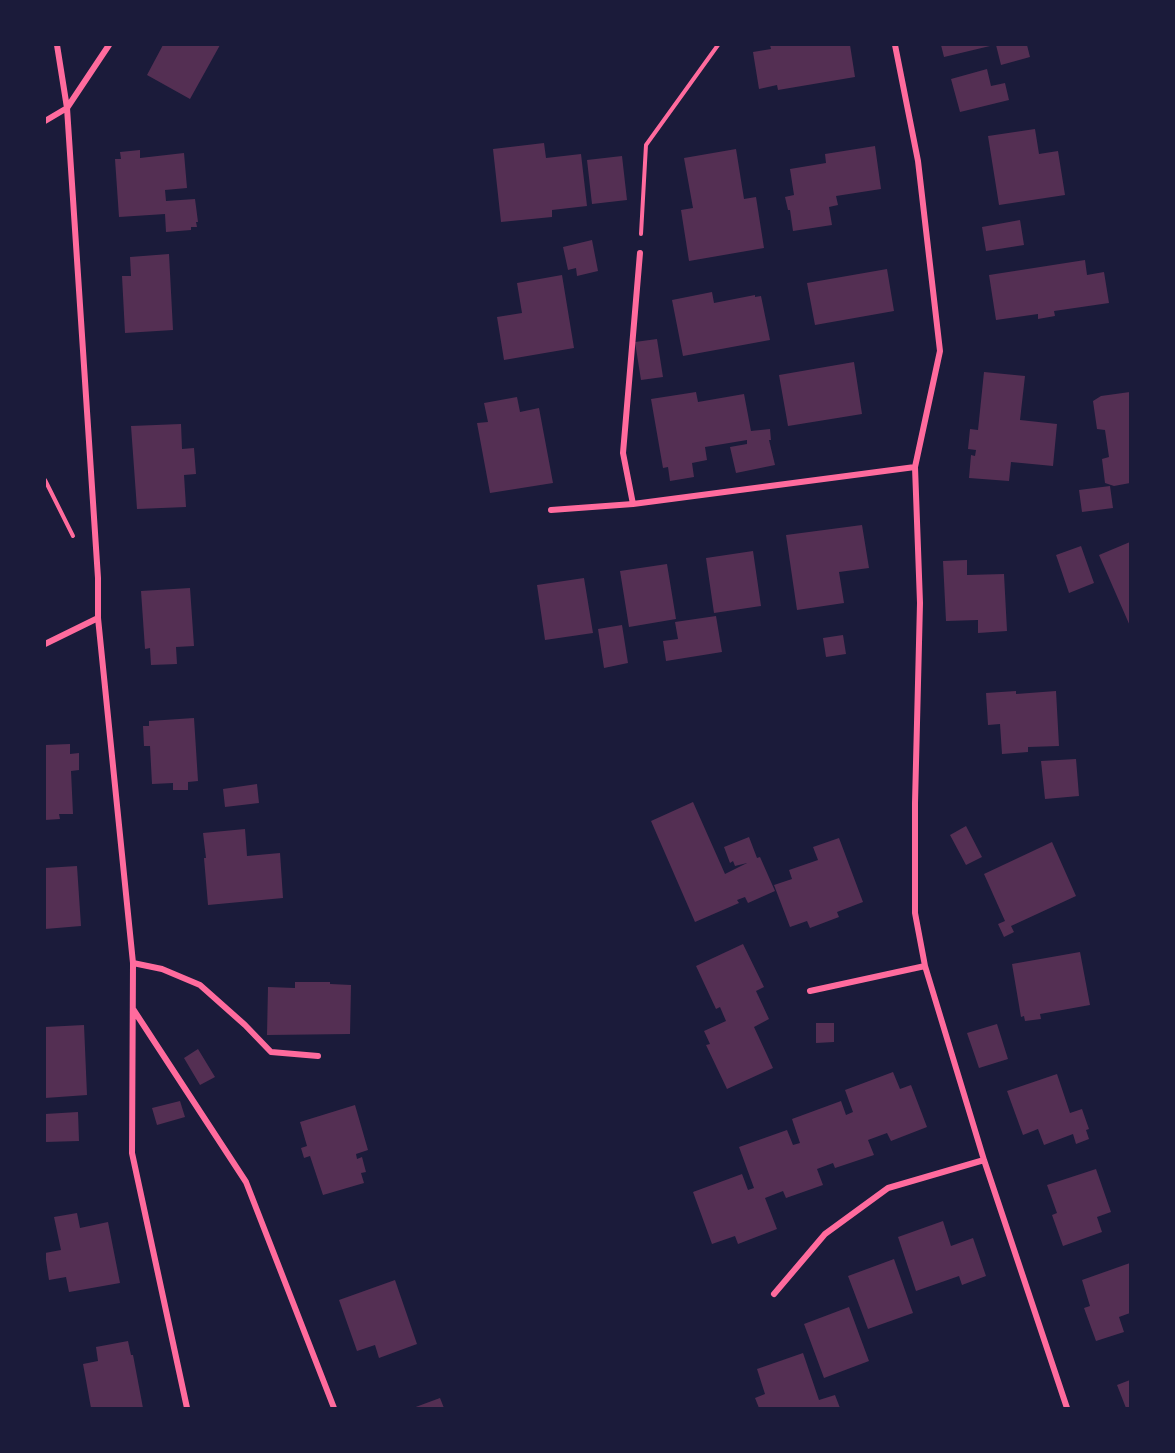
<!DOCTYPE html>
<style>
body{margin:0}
#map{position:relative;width:1175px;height:1453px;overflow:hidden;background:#1b1b3a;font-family:Jost,sans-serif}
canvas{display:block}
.frame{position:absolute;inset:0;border:46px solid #1b1b3a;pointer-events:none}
</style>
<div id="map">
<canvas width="1175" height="1453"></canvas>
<div class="frame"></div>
</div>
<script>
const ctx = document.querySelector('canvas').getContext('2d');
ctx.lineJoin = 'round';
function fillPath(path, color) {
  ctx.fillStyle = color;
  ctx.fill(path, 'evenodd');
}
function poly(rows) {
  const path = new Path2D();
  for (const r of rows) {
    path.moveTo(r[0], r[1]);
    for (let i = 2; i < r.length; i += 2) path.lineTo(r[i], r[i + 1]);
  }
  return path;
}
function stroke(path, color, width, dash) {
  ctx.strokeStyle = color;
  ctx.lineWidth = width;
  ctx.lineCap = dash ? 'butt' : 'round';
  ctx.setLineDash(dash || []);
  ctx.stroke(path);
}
const building = poly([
 [163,45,220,45,190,99,147,75],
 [770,45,850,45,855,77,778,90,777,85,759,89,753,52,771,49],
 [941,45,990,45,990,46,944,57],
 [996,45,1027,45,1030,57,1001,65],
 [987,69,991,86,1005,83,1009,100,960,112,951,79],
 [1035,129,1039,154,1058,151,1065,195,999,205,988,136],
 [544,143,546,158,581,154,587,206,552,210,552,217,501,222,493,149],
 [875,146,881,189,836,196,838,205,829,207,832,225,793,231,790,210,788,210,785,197,794,195,790,169,826,163,825,154],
 [736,149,744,199,756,197,764,248,689,261,681,210,693,208,684,158],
 [140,150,140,158,184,153,187,188,165,190,166,201,195,199,198,222,196,222,197,227,191,227,191,230,166,232,165,214,119,217,115,159,121,159,120,152],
 [622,156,627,200,592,204,587,160],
 [1020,220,1024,245,986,251,982,227],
 [592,240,598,271,577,276,576,268,568,270,563,247],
 [169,254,173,330,125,333,122,276,131,276,130,257],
 [1085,260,1087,275,1104,272,1109,303,1054,311,1055,316,1038,319,1038,314,996,320,989,275],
 [887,269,894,311,815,325,807,283],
 [562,275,574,348,504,360,497,317,522,313,517,283],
 [712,292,714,303,755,295,755,297,761,296,770,340,683,356,672,300],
 [657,339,663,377,641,380,635,342],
 [854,362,862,414,788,426,779,375],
 [984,372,1025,376,1020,420,1057,424,1053,466,1011,462,1009,481,969,478,971,455,975,456,976,450,968,449,970,429,978,430],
 [696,392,698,402,744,394,751,431,770,429,771,440,769,440,775,465,736,473,730,447,747,444,747,440,705,447,707,460,692,463,694,477,670,481,668,467,663,468,651,399],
 [1130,392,1130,483,1114,486,1105,483,1102,459,1109,457,1105,430,1097,429,1093,401,1101,396],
 [517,397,520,412,539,408,553,483,490,493,477,423,488,422,484,403],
 [181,424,182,449,194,448,196,474,184,475,186,507,137,509,131,426],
 [1110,486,1113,508,1082,512,1079,490],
 [862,525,869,568,839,572,844,603,797,610,786,535],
 [1130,542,1130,626,1099,555],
 [1081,546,1094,583,1069,593,1056,555],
 [753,551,761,606,714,613,706,558],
 [967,560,967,575,1004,574,1007,631,978,633,978,620,946,621,943,561],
 [667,564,676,619,629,627,620,571],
 [584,578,593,633,545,640,537,585],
 [190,588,194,646,176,647,177,664,151,665,150,648,145,649,141,591],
 [716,616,722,652,666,661,663,641,678,639,675,622],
 [622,625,628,663,604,668,598,629],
 [843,635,846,654,826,657,823,638],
 [1016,691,1016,694,1056,691,1059,746,1028,747,1028,752,1002,754,1000,724,988,725,986,693],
 [194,718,198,781,188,782,188,790,173,790,173,783,152,784,150,746,144,746,143,726,149,726,149,721],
 [70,744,70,754,79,753,79,770,71,771,73,814,59,814,60,819,45,820,45,745],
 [1076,759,1079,796,1045,799,1041,761],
 [257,784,259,803,225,807,223,789],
 [693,802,725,874,747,863,735,866,733,861,730,863,724,847,749,837,757,858,760,857,775,891,748,903,745,897,737,900,739,903,695,922,651,821],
 [966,826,982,857,966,865,950,835],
 [245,829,247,856,280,853,283,898,208,905,204,858,206,858,203,833],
 [839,838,863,902,837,912,839,917,810,928,807,921,790,927,774,885,792,879,789,870,818,860,813,847],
 [1052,842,1076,896,1011,926,1014,932,1004,937,998,924,1005,921,984,874],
 [77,866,81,926,45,929,45,868],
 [743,944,764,987,756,991,769,1019,754,1027,773,1068,727,1089,706,1045,710,1044,704,1031,726,1021,720,1007,716,1009,696,966],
 [1080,952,1090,1005,1040,1014,1041,1019,1025,1021,1024,1016,1021,1017,1012,964],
 [295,982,330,982,330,984,351,985,350,1034,267,1035,268,987,295,988],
 [816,1023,834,1023,834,1042,816,1043],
 [997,1024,1008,1059,979,1068,967,1033],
 [84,1025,87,1095,45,1098,45,1027],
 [198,1049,215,1077,200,1085,184,1058],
 [893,1072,900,1089,911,1085,927,1127,891,1141,887,1133,868,1140,874,1155,835,1168,833,1163,817,1169,823,1185,786,1198,783,1191,765,1198,777,1229,738,1244,735,1236,712,1244,693,1192,742,1174,748,1190,754,1188,739,1147,787,1130,793,1145,800,1143,792,1119,841,1101,846,1115,853,1112,845,1090],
 [1057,1074,1070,1113,1082,1109,1089,1129,1086,1130,1089,1139,1076,1144,1073,1134,1044,1145,1038,1129,1023,1135,1007,1091],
 [180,1101,185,1117,157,1125,152,1108],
 [355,1105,368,1150,356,1154,357,1159,362,1157,366,1172,361,1173,364,1183,323,1195,310,1156,304,1158,301,1148,307,1146,300,1122],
 [78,1112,79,1141,45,1142,45,1114],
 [1096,1169,1111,1212,1097,1217,1102,1232,1063,1246,1052,1215,1057,1213,1047,1185],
 [77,1213,80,1228,108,1222,120,1283,69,1292,66,1277,49,1280,45,1253,61,1250,54,1217],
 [943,1221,951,1246,973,1238,986,1276,962,1285,959,1276,916,1291,898,1237],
 [894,1259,913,1313,868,1329,848,1276],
 [1130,1263,1130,1313,1119,1317,1124,1332,1096,1341,1084,1308,1090,1306,1082,1280],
 [395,1280,417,1344,379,1358,375,1345,357,1351,339,1300],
 [849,1307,869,1361,824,1378,804,1324],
 [128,1341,131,1355,133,1355,143,1408,91,1408,83,1364,98,1361,96,1347],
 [803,1353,819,1400,835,1395,840,1408,759,1408,755,1398,765,1394,757,1369],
 [1130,1380,1130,1408,1126,1408,1117,1385],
 [440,1398,444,1408,413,1408]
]);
const path = poly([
 [641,234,646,145,718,45],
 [45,480,73,536]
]);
const minor = poly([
 [57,45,67,108,98,578,98,618,133,963,132,1153,187,1408],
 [895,45,918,161,940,351,915,467,920,603,915,803,915,913,925,966,984,1160,1067,1408],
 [45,121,67,108,109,45],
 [633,504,623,453,640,253],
 [551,510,633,504,915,467],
 [45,644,98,618],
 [133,963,162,969,200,985,245,1025,271,1052,318,1056],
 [810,991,925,966],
 [133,1009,246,1182,334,1408],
 [774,1294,825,1234,888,1188,984,1160]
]);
fillPath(building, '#542f53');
stroke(path, '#ff6b9d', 4);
stroke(minor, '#ff6b9d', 6);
</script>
